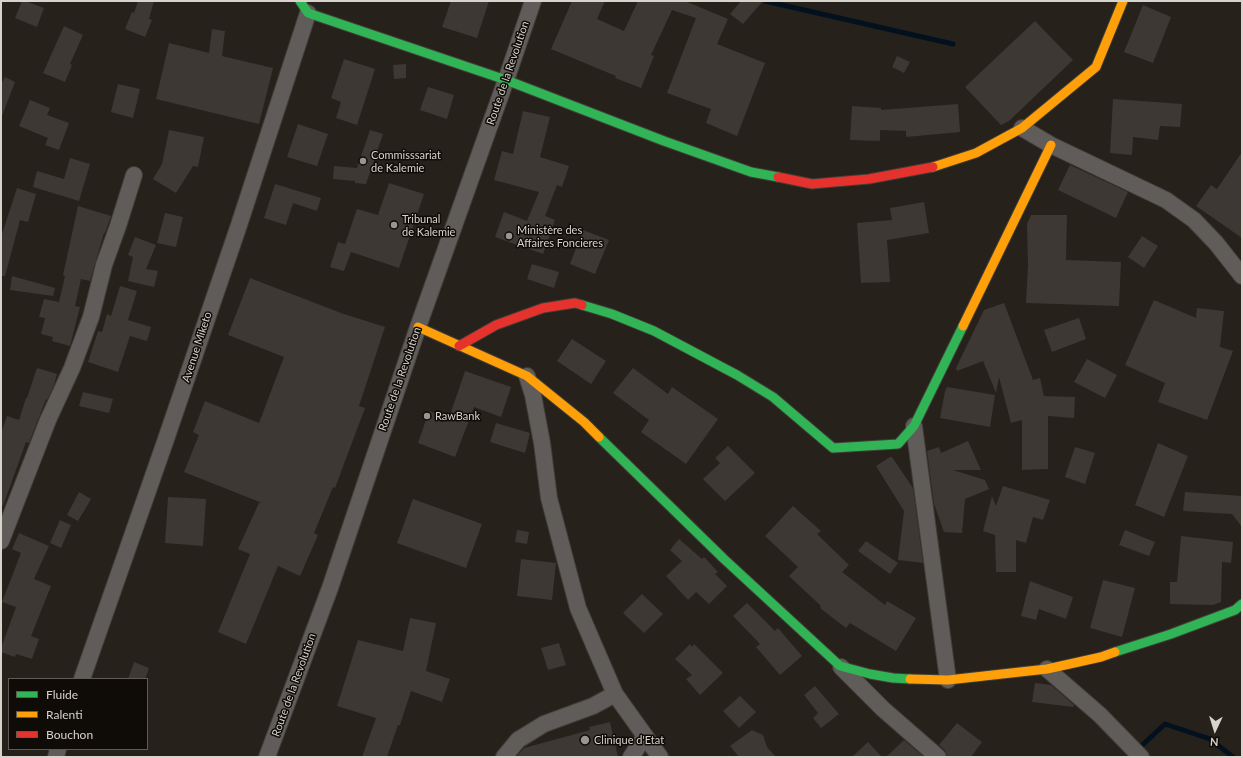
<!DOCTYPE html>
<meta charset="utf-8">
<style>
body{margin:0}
#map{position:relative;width:1243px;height:758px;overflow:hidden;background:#26211a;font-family:Lato,sans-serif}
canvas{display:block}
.frame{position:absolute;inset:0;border:2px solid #d8d3cb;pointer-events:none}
.legend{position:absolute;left:8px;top:678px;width:140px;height:72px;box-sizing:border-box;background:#0f0c07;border:1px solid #5f5c55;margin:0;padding:5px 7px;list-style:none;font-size:12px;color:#d8d3cb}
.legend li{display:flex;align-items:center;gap:8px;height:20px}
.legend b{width:20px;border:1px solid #5f5c55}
.north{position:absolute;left:1195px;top:710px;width:40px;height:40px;-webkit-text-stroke:3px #0f0c07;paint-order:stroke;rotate:184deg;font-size:11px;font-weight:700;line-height:16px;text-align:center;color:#d8d3cb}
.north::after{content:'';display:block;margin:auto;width:14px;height:18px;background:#d8d3cb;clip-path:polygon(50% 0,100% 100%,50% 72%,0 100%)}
</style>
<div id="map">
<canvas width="1243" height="758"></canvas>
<div class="frame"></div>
<ul class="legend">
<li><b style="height:5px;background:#30b455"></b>Fluide</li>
<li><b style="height:5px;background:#ff9f0a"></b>Ralenti</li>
<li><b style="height:5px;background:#e5322d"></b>Bouchon</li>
</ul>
<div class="north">N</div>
</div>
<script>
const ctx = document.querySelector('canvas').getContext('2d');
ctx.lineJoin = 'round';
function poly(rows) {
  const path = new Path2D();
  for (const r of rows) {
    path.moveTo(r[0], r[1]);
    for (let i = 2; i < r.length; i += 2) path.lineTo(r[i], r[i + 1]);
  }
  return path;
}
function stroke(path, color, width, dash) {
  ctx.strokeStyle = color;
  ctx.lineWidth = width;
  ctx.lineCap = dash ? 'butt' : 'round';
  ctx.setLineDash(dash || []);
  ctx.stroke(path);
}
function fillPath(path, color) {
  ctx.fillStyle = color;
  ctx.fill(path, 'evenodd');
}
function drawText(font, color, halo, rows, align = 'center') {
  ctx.font = font + ' Lato,sans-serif';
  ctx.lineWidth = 3;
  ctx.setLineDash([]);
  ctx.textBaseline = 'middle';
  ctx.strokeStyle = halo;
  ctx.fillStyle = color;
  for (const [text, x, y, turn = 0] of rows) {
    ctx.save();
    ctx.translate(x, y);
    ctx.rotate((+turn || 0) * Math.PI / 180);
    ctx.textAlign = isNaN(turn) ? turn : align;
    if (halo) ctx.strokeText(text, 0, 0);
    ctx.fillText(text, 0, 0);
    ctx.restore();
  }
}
const stream = poly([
 [765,1,953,44],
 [1137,750,1165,724,1210,739,1233,757]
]);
const building = poly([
 [22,1,25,1,44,8,37,27,15,18],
 [138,1,154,1,149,19,152,20,145,37,125,29,132,12,134,13],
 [451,1,489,1,477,38,442,27],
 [572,1,605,1,597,19,624,31,638,1,685,1,728,19,717,44,765,63,737,136,706,123,711,109,667,93,696,18,672,10,651,55,654,56,641,88,615,78,616,76,551,49],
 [741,1,763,1,743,24,730,14],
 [1143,5,1171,17,1153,63,1124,52],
 [1035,21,1073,60,1009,121,1001,125,965,87],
 [64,26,83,35,70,64,72,65,65,82,43,73],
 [212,29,225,31,222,56,273,68,259,124,156,99,169,43,209,53],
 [897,56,910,62,904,73,892,67],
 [344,59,375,69,357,125,336,118,341,102,331,98],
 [406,64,406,78,394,79,393,65],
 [5,77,15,82,2,116,1,84],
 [118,84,140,89,133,118,111,112],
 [428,87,454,95,447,119,420,110],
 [1113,99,1182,104,1180,127,1160,126,1158,140,1133,137,1132,155,1110,153],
 [30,100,50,108,47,115,69,123,59,150,45,145,48,138,19,126],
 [958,104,960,132,906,137,906,131,880,130,880,141,850,140,852,106,881,108,881,110],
 [523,111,550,117,540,157,569,166,562,187,557,185,545,216,555,220,543,254,495,237,504,212,527,221,539,192,494,180,502,151,513,154],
 [298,124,328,134,317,166,287,157],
 [169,130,204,137,198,167,193,166,176,193,153,179,162,164],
 [370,130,383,134,366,184,355,183,355,181,333,179,334,166,357,168],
 [1242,152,1242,238,1196,206,1211,185,1217,189],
 [70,158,90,164,79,201,33,187,37,171,64,179],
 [1070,165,1128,192,1116,218,1058,190],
 [389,183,424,194,399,268,351,252,344,271,330,267,338,242,345,244,357,209,378,215],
 [275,184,321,198,317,211,293,203,286,225,264,218],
 [17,188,36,194,28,222,20,220,5,276,1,276,1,237],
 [924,202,929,233,887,240,890,282,861,283,857,223,892,220,890,208],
 [78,206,111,216,105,233,104,233,90,281,81,279,75,306,80,307,70,346,52,341,53,337,41,334,45,318,39,317,44,299,59,302,65,276,63,275],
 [165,213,183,217,176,247,157,243],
 [1031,215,1067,215,1066,260,1121,262,1119,306,1026,303,1028,265,1027,224],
 [583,230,609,240,595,274,570,264],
 [1142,236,1158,246,1144,268,1128,257],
 [135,237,156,245,146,269,158,271,154,287,128,281,133,257,128,255],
 [532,264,559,272,554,288,527,279],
 [12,276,55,288,53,296,10,290],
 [250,278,341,313,385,327,359,406,365,408,335,488,333,487,314,533,318,535,300,576,278,566,246,644,218,632,250,554,238,549,259,503,262,503,184,472,199,435,193,432,205,401,259,423,284,357,228,335],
 [120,286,137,291,128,320,151,327,147,341,130,336,118,372,88,362,98,331,102,332,107,314,111,316],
 [1154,300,1196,318,1197,308,1224,311,1220,347,1233,351,1207,420,1158,402,1165,383,1125,365],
 [1004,303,1033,380,1040,378,1044,396,1075,397,1074,418,1048,416,1048,469,1022,470,1022,420,1011,423,999,377,996,393,983,361,957,371,956,368,984,310],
 [1079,318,1086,339,1052,352,1044,330],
 [572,339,606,361,591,384,557,361],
 [1087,359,1117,375,1105,398,1074,382],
 [37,368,57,374,54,385,47,400,46,399,29,443,26,442,3,506,1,506,1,433,7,416,19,420,26,398,27,398],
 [633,368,668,394,672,387,718,419,686,464,641,432,649,420,613,393],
 [465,371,511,387,501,417,474,407,455,457,418,443,429,411,449,418],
 [947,387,995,395,990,427,940,418,945,391],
 [83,392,113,399,109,413,79,406],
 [496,423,530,433,525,453,490,442],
 [968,441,981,470,953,470,985,480,989,489,965,499,962,533,944,532,934,504,927,451,939,447,941,453],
 [1158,443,1188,456,1164,517,1135,505],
 [728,446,755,473,725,501,703,479,720,463,715,458],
 [1075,447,1095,453,1085,484,1065,477],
 [890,457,892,457,913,488,923,563,898,560,904,511,876,466],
 [1003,486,1050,500,1043,520,1033,517,1026,543,1016,540,1016,572,996,572,995,535,983,531,992,496,996,506],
 [79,492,91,499,78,521,67,515],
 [1185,492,1242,496,1242,527,1232,514,1183,511],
 [168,497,206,499,203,546,165,543],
 [413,499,482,524,466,568,397,543],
 [793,506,821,531,817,534,849,565,842,572,885,605,887,601,916,618,896,651,850,623,846,628,820,608,821,606,789,576,798,567,765,536],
 [60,520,71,525,61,548,50,543],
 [517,530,529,532,527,544,515,542],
 [1125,530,1155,542,1149,556,1119,545],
 [19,533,49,546,34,579,51,586,31,636,39,639,32,659,16,654,15,657,1,652,1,648,16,607,2,602,21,553,12,549],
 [1181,536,1233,542,1231,563,1222,562,1221,602,1213,605,1170,604,1170,582,1177,582],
 [679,539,702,559,704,557,718,572,715,574,727,586,709,604,696,592,688,600,666,576,682,561,670,550],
 [866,541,898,563,890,574,858,551],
 [521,559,556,563,552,600,517,596],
 [1103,580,1135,588,1122,637,1090,628],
 [1030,581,1073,597,1066,619,1039,609,1036,620,1021,616],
 [642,594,663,614,644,633,623,613],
 [747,603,775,631,778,628,802,656,780,675,756,647,760,644,733,616],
 [410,618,436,623,426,671,450,679,442,702,411,691,400,725,398,725,387,757,362,757,376,718,337,706,358,640,403,651],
 [559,643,566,665,548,670,541,648],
 [690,644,692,647,694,644,723,673,700,695,686,679,692,675,675,659],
 [134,662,149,668,145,679,128,679],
 [1035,683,1051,685,1074,705,1073,707,1032,702],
 [815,686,839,714,821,728,813,718,818,713,804,695],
 [740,696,756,712,739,728,723,711],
 [610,722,618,757,516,757,524,748,590,730,589,727],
 [957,723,982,742,971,757,947,757,945,750,939,745],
 [752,730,763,735,767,747,776,757,739,757,730,746],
 [904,740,924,757,886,757],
 [868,742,882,757,852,757]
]);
const street = poly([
 [1022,128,1051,145,1166,200,1194,220,1216,243,1242,276],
 [527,376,533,395,542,443,549,498,578,608,615,694,660,757],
 [914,426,948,680],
 [1,541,48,420,72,368,91,317,104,265,118,226,134,175],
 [841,667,883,709,938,757],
 [1047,669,1100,715,1141,757],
 [82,679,165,442,239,225,308,13],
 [56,757,58,749],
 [267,757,330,588,418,327,506,80,533,1],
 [504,757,518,740,544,724,593,706,615,694],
 [631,757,645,736]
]);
const fast = poly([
 [300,1,308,13,506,80,664,141,751,172,778,177],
 [582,305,612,314,654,331,737,375,773,397,833,448,898,444,914,426,963,326],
 [599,437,724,559,840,666,870,674,893,678,910,679],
 [1115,652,1171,634,1235,610,1242,604]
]);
const slow = poly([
 [933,167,976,153,1022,128,1096,67,1123,1],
 [963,326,1051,145],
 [418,327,527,376,584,422,599,437],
 [910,679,948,680,1047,669,1101,657,1115,652]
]);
const jam = poly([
 [778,177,812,184,869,179,933,167],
 [459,346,496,325,543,308,575,303,582,305]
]);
const markers = [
 [363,161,4,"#9a958d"],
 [394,225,4,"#9a958d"],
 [509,236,4,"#9a958d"],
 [427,416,4,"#9a958d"],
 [585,740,5,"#9a958d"]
];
const streetNames = [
 ["Route de la Revolution",508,73,-71],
 ["Avenue Miketo",197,347,-72],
 ["Route de la Revolution",400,379,-71],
 ["Route de la Revolution",294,685,-70]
];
const poiNames = [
 ["Commisssariat",371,155],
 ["de Kalemie",371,168],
 ["Tribunal",402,219],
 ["de Kalemie",402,232],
 ["Ministère des",517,230],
 ["Affaires Foncieres",517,243],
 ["RawBank",435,416],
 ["Clinique d'Etat",594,740]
];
stroke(stream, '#03111f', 5);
fillPath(building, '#3d3834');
stroke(street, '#423d37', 18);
stroke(fast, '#423d37', 11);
stroke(slow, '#423d37', 11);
stroke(jam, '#423d37', 11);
stroke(street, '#5f5c5a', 16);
stroke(fast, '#30b455', 9);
stroke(slow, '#ff9f0a', 9);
stroke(jam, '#e5322d', 9);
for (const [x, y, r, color] of markers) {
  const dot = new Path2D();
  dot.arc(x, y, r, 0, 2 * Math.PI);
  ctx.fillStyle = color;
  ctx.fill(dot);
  stroke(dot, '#0f0c07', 1.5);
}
drawText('11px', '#d8d3cb', '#0f0c07', streetNames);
drawText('11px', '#d8d3cb', '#0f0c07', poiNames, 'left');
</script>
